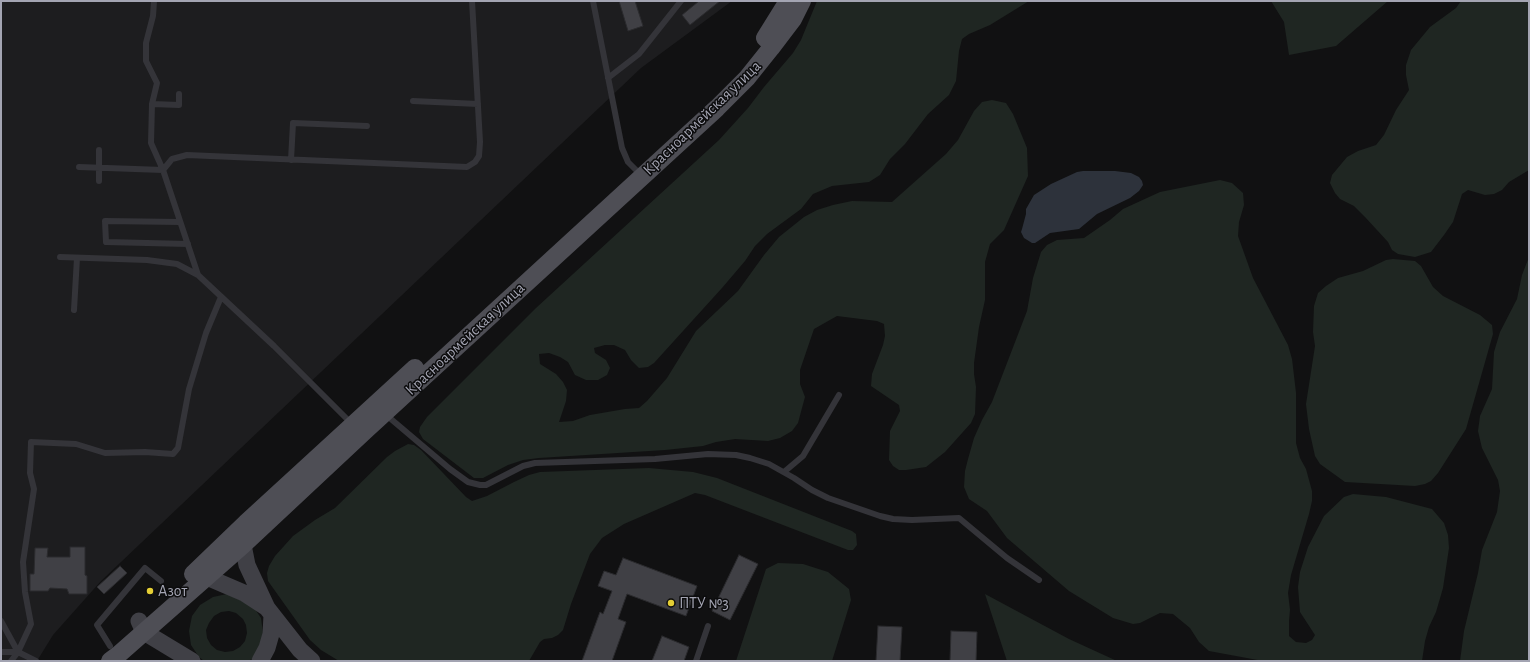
<!DOCTYPE html>
<meta charset="utf-8">
<style>
body{margin:0}
#map{position:relative;width:1530px;height:662px;overflow:hidden;background:#111112;font-family:"Alegreya Sans",sans-serif}
canvas{display:block}
.frame{position:absolute;inset:0;border:2px solid #a3a4b2;pointer-events:none}
</style>
<div id="map">
<canvas width="1530" height="662"></canvas>
<div class="frame"></div>
</div>
<script>
const ctx = document.querySelector('canvas').getContext('2d');
ctx.lineJoin = 'round';
function fillPath(path, color) {
  ctx.fillStyle = color;
  ctx.fill(path, 'evenodd');
}
function poly(rows) {
  const path = new Path2D();
  for (const r of rows) {
    path.moveTo(r[0], r[1]);
    for (let i = 2; i < r.length; i += 2) path.lineTo(r[i], r[i + 1]);
  }
  return path;
}
function stroke(path, color, width, dash) {
  ctx.strokeStyle = color;
  ctx.lineWidth = width;
  ctx.lineCap = dash ? 'butt' : 'round';
  ctx.setLineDash(dash || []);
  ctx.stroke(path);
}
function drawText(font, color, halo, rows, align = 'center') {
  ctx.font = font + ' "Alegreya Sans",sans-serif';
  ctx.lineWidth = 3;
  ctx.setLineDash([]);
  ctx.textBaseline = 'middle';
  ctx.strokeStyle = halo;
  ctx.fillStyle = color;
  for (const [text, x, y, turn = 0] of rows) {
    ctx.save();
    ctx.translate(x, y);
    ctx.rotate((+turn || 0) * Math.PI / 180);
    ctx.textAlign = isNaN(turn) ? turn : align;
    if (halo) ctx.strokeText(text, 0, 0);
    ctx.fillText(text, 0, 0);
    ctx.restore();
  }
}
const built = poly([
 [1,1,732,1,641,68,101,581,53,635,37,661,1,661]
]);
const green = poly([
 [817,1,1029,1,990,25,969,34,962,39,959,51,956,81,949,95,928,114,905,144,890,159,880,175,869,182,832,186,813,194,801,209,767,234,755,246,745,261,722,288,654,363,648,367,639,368,631,360,625,350,614,345,605,345,594,348,595,353,606,360,610,368,607,375,598,380,586,380,575,375,568,362,560,357,549,353,539,354,540,364,556,374,563,382,567,390,566,401,559,422,573,421,590,415,625,409,639,408,647,401,667,378,696,331,738,291,764,255,779,237,804,217,817,210,833,205,852,201,892,202,946,154,958,140,974,111,982,102,992,100,1006,103,1013,114,1027,148,1028,176,1004,230,990,244,985,262,985,300,979,327,974,363,974,374,976,387,975,414,971,423,945,452,926,467,906,470,899,470,893,466,889,460,890,431,900,411,899,405,871,386,872,374,883,345,885,336,884,324,877,321,837,316,814,329,800,370,800,384,805,397,802,408,798,423,792,431,780,438,768,441,735,439,716,442,703,446,665,450,539,458,523,460,508,465,483,478,474,478,423,439,419,432,420,427,427,417,536,308,719,140,748,108,764,87,793,53,801,40],
 [1271,1,1388,1,1336,46,1289,55,1284,22],
 [1461,1,1529,1,1529,170,1509,182,1502,190,1494,194,1485,195,1468,190,1462,194,1453,222,1444,235,1431,252,1415,257,1398,254,1392,250,1388,242,1365,217,1354,206,1340,199,1335,193,1330,183,1332,175,1347,157,1358,151,1376,145,1384,135,1396,110,1409,90,1406,75,1406,65,1411,50,1430,27,1456,8],
 [1220,180,1232,183,1243,193,1244,205,1239,222,1238,236,1253,278,1288,345,1292,359,1296,393,1296,443,1300,458,1306,469,1312,491,1312,501,1309,514,1291,575,1288,593,1290,610,1289,621,1289,636,1296,642,1306,643,1312,640,1315,635,1300,612,1298,587,1300,572,1308,547,1324,516,1344,497,1353,494,1386,497,1432,509,1444,523,1448,535,1449,548,1443,588,1436,612,1429,627,1425,641,1422,661,1263,661,1209,651,1199,642,1190,628,1173,614,1160,613,1140,623,1133,624,1113,618,1069,591,1007,538,987,511,969,499,964,487,965,471,968,459,974,438,982,420,992,402,1027,311,1033,278,1041,252,1047,245,1057,240,1084,238,1110,220,1123,209,1160,192],
 [1529,257,1529,661,1460,661,1464,631,1478,573,1482,550,1497,512,1500,491,1498,480,1482,448,1478,431,1480,416,1492,389,1494,352,1500,332,1517,299,1522,275],
 [1393,259,1415,261,1421,266,1433,287,1443,296,1480,315,1492,325,1493,334,1466,429,1438,473,1431,481,1425,484,1415,486,1345,482,1320,464,1315,456,1309,429,1306,404,1315,346,1313,332,1314,306,1318,293,1326,286,1338,278,1363,271,1386,260],
 [408,444,414,445,421,450,466,497,472,501,487,496,514,482,529,475,540,472,649,468,693,472,717,478,852,531,856,534,857,545,853,550,848,550,705,495,695,493,624,524,602,538,590,554,571,604,563,630,558,635,552,638,544,639,540,642,529,661,339,661,321,650,310,640,268,581,267,573,269,566,275,556,293,536,315,520,335,508,387,457,395,451],
 [778,563,803,564,828,572,849,589,851,600,832,661,736,661,766,569],
 [227,594,253,606,261,618,263,633,260,647,252,659,248,661,204,661,199,657,191,645,189,631,192,616,200,605,213,597],
 [229,611,236,613,243,619,246,625,247,633,245,641,240,647,233,651,225,652,217,650,211,645,207,638,206,630,209,623,214,616,221,612],
 [985,594,1069,639,1117,661,1007,661]
]);
const water = poly([
 [1083,171,1115,171,1131,173,1139,177,1142,181,1143,185,1139,191,1130,198,1097,214,1079,229,1050,233,1035,243,1032,243,1024,238,1021,232,1022,229,1026,214,1026,209,1034,195,1051,184,1077,172]
]);
const building = poly([
 [619,1,635,1,643,26,628,31,619,1],
 [699,1,720,1,690,25,682,15,699,1],
 [70,547,85,547,85,575,87,576,87,594,69,594,67,589,50,588,48,591,30,591,30,574,34,574,35,548,48,548,47,557,70,557,70,547],
 [739,555,758,564,730,620,712,611,739,555],
 [623,558,697,586,686,616,627,594,618,619,626,622,612,661,582,661,600,612,603,614,612,591,598,586,604,571,616,575,623,558],
 [120,566,127,573,104,594,97,587,120,566],
 [878,626,902,627,900,661,876,661,878,626],
 [951,631,977,632,976,661,950,661,951,631],
 [662,636,689,647,684,661,652,661,662,636]
]);
const lane = poly([
 [593,1,622,148,628,162,641,175],
 [608,78,639,54,681,1],
 [179,94,179,105,152,104,151,143,163,170,172,159,187,155,467,167,475,162,479,156,480,142,472,1],
 [413,101,478,104],
 [152,104,157,83,146,61,146,43,153,16,154,1],
 [99,150,99,181],
 [291,160,293,123,367,126],
 [79,167,163,170,198,275],
 [180,222,105,221,106,242,188,244],
 [60,257,147,260,177,264,198,275,274,346,352,424],
 [74,310,77,258],
 [385,414,450,469,468,482,480,485,486,485,523,466,535,463,655,459,708,454,736,455,750,458,769,464,794,478,812,490,828,498,880,516,893,519,912,520,959,518,1007,558,1039,580],
 [784,472,803,456,839,395],
 [1,621,18,652,36,661],
 [110,646,97,625,145,568,161,581],
 [1,652,18,652],
 [11,661,18,652,31,624,25,592,23,562,34,489,30,473,31,442,76,444,105,453,145,452,173,454,178,448,189,389,206,333,221,297],
 [696,661,708,626]
]);
const secondary = poly([
 [243,545,247,565,267,608,300,650,312,661],
 [195,572,244,593,267,608],
 [139,621,144,632,192,661],
 [260,661,267,648,271,634,272,615]
]);
const primary = poly([
 [765,38,788,1],
 [193,574,246,523,415,368],
 [110,661,118,655,243,545,366,430,717,108,747,78,771,48,793,19,802,1]
]);
const markers = [
 [150,591,4,"#e5cf35"],
 [671,603,4,"#e5cf35"]
];
const streetNames = [
 ["Красноармейская улица",702,118,-44],
 ["Красноармейская улица",465,339,-43]
];
const poiNames = [
 ["Азот",158,591],
 ["ПТУ №3",679,603]
];
fillPath(built, '#1d1d1f');
fillPath(green, '#1f2622');
fillPath(water, '#2d323b');
fillPath(building, '#404045');
stroke(building, '#2b2b2e', 1);
stroke(lane, '#343439', 6);
stroke(secondary, '#404046', 17);
stroke(primary, '#4e4e55', 18);
for (const [x, y, r, color] of markers) {
  const dot = new Path2D();
  dot.arc(x, y, r, 0, 2 * Math.PI);
  ctx.fillStyle = color;
  ctx.fill(dot);
  stroke(dot, '#0c0c0d', 1.5);
}
drawText('16px', '#a3a4b2', '#0c0c0d', streetNames);
drawText('16px', '#a3a4b2', '#0c0c0d', poiNames, 'left');
</script>
